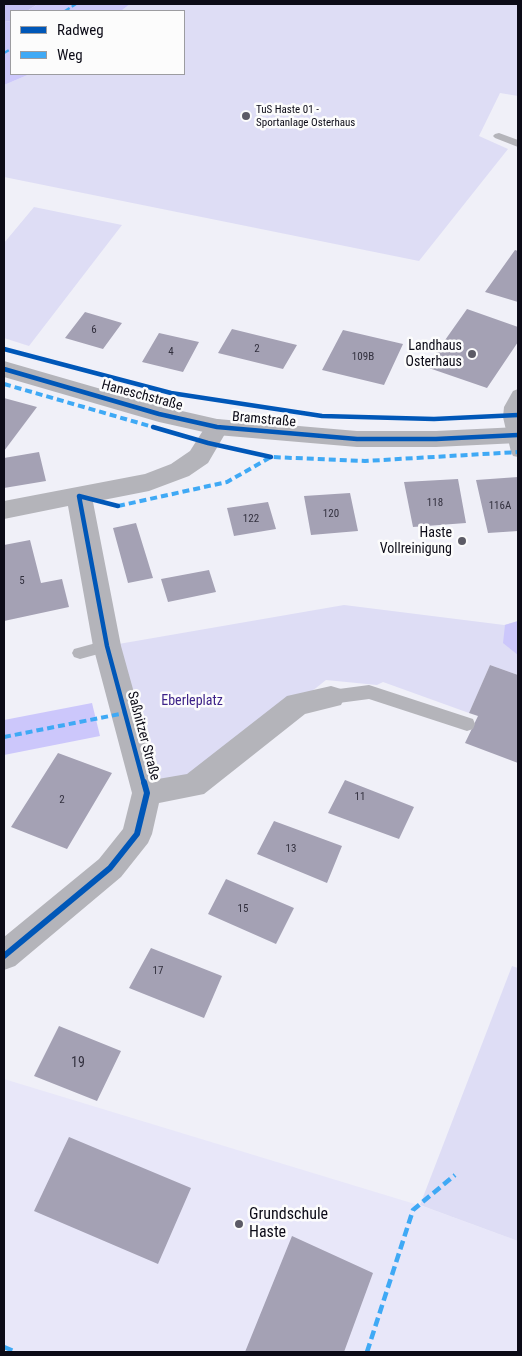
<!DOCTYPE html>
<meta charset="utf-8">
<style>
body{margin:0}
#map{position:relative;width:522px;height:1356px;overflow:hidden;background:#f0f0f8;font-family:"Roboto Condensed",sans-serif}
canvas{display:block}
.frame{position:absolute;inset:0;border:5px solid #0c0b17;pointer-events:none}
.legend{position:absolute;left:10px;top:10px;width:175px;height:65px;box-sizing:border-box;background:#fcfcfc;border:1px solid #9c9ca0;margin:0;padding:6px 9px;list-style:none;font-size:15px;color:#0c0b17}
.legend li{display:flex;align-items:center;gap:10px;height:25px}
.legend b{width:25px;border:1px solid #9c9ca0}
</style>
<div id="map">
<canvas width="522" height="1356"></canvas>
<div class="frame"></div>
<ul class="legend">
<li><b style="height:6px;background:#0057b8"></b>Radweg</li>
<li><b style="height:6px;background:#3fa9f5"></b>Weg</li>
</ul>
</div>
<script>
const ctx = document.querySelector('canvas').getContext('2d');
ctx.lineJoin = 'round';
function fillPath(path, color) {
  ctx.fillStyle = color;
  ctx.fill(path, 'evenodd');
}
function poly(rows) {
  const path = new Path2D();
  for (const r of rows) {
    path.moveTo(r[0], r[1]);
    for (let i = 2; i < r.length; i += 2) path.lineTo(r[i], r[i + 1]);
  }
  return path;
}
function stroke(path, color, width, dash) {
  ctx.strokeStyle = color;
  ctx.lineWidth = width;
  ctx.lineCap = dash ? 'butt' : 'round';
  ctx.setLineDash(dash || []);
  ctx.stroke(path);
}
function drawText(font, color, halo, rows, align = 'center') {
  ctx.font = font + ' "Roboto Condensed",sans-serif';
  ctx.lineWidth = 5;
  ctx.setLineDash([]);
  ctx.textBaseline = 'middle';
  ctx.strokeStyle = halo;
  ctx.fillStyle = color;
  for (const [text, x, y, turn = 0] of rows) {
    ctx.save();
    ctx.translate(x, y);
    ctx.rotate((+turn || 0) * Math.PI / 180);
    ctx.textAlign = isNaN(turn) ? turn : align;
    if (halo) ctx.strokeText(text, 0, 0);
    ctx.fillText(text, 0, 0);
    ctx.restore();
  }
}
const built = poly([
 [4,1079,428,1208,518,1241,518,1352,4,1352]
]);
const green = poly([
 [130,4,518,4,518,96,500,93,479,136,508,149,419,261,4,177,4,85,30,74,184,74,184,11,121,11],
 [34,207,122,225,29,346,4,338,4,243],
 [344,605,504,625,518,621,518,675,490,665,469,713,383,682,377,685,326,680,194,785,147,793,107,646],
 [512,966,518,968,518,1241,420,1205]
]);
const forest = poly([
 [38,4,130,4,121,11,27,11],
 [11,21,11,74,30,74,4,85,4,22],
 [518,621,518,655,503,643,505,625],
 [92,703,100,736,4,755,4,720]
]);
const water = poly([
 [4,4,38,4,27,11,11,11,11,21,4,22]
]);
const building = poly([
 [515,250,518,251,518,302,485,292],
 [467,309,518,327,518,342,487,388,426,367],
 [85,312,122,323,103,349,65,338],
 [232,329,297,345,283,369,218,353],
 [343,330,403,344,384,385,322,370],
 [159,333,199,342,183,372,142,362],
 [4,398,37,407,4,451],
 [39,452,46,481,4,488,4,458],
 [518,477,518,531,488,533,476,480],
 [458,479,466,523,413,527,404,482],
 [350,493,358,531,311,535,304,496],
 [268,502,276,529,234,536,227,508],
 [136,523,153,578,128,583,113,528],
 [30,540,41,583,62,579,69,607,4,621,4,545],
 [209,570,216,592,168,602,161,579],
 [490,665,518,675,518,763,465,743,478,716,469,713],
 [58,753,112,773,67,849,11,827],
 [345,780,414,807,399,839,328,813],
 [274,821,342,846,327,883,257,854],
 [226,879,294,908,276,944,208,914],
 [151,948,222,976,204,1018,129,988],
 [59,1026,121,1051,97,1101,34,1076],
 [69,1137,191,1188,158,1264,34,1211],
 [292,1236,373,1273,344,1352,245,1352]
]);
const lane = poly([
 [499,133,518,140,518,147,495,138,493,136,495,134,499,133],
 [518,389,517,417,518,457,513,456,511,452,503,417,504,407,513,391,518,389],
 [107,640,113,642,115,646,113,650,80,659,74,657,72,653,74,649,107,640],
 [369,685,473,719,475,724,473,729,467,731,369,699,331,704,325,702,323,697,325,692,331,690,369,685]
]);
const street = poly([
 [217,419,225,421,229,427,208,463,189,476,149,491,93,502,121,646,158,779,187,774,287,696,331,686,341,689,345,697,341,705,305,714,204,794,159,803,152,834,148,843,121,877,15,966,4,970,4,937,99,859,123,829,132,793,93,646,68,506,4,519,4,501,145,474,171,464,190,451,209,421,217,419]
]);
const secondary = poly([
 [4,361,160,406,217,419,357,431,436,431,518,427,518,443,436,447,357,447,217,435,159,422,4,377,4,361]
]);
const quietFar2 = poly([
 [65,11,76,4],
 [4,53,11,49]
]);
const quietFar1 = poly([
 [4,384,153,427],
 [118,506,227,482,271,457,365,461,518,452],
 [4,737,125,713]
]);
const quiet = poly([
 [4,1347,16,1352],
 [367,1352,413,1210,455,1175]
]);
const cyclewayFar1 = poly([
 [4,349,171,393,322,416,434,419,518,415],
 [4,369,159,414,217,427,357,439,436,439,518,435],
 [153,427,208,443,271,457],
 [118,506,79,496,107,646,144,784]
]);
const cycleway = poly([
 [4,956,110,868,137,834,147,793,144,782]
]);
const markers = [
 [246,116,5,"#5c5b66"],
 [472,354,5,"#5c5b66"],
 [462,541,5,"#5c5b66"],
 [239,1224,5,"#5c5b66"]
];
const farPoinames = [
 ["TuS Haste 01 -",256,110],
 ["Sportanlage Osterhaus",256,123]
];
const numberNames = [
 ["6",94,330],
 ["2",257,349],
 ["4",171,352],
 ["109B",363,357],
 ["118",435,503],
 ["116A",500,506],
 ["120",331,514],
 ["122",251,519],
 ["5",22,581],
 ["11",360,797],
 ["2",62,800],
 ["13",291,849],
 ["15",243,909],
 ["17",158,971]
];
const poiNames = [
 ["Landhaus",462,346],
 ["Osterhaus",462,362],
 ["Haste",452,533],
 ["Vollreinigung",452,549]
];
const streetNames = [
 ["Haneschstraße",142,396,15],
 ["Bramstraße",264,420,5],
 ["Saßnitzer Straße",143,736,75]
];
const parkNames = [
 ["Eberleplatz",192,701]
];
const nearNumbernames = [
 ["19",78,1063]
];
const nearPoinames = [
 ["Grundschule",249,1215],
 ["Haste",249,1233]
];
fillPath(built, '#e8e7f9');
fillPath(green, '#deddf5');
fillPath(forest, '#ccc7fb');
fillPath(water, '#c4c0f4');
fillPath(building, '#a4a1b4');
fillPath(lane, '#b4b4ba');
fillPath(street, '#b4b4ba');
fillPath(secondary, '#b4b4ba');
stroke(quietFar2, '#3fa9f5', 2.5, [5.5, 2.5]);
stroke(quietFar1, '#3fa9f5', 4, [7, 4]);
stroke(quiet, '#3fa9f5', 4.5, [9, 4.5]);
stroke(cyclewayFar1, '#0057b8', 4.5);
stroke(cycleway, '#0057b8', 6);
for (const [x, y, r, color] of markers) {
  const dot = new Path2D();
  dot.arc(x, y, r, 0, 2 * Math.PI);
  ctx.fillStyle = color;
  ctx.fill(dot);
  stroke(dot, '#fcfcfc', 2);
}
drawText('11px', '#0c0b17', '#fcfcfc', farPoinames, 'left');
drawText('11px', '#32303e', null, numberNames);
drawText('14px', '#0c0b17', '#fcfcfc', poiNames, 'right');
drawText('14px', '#0c0b17', '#fcfcfc', streetNames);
drawText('14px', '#3e2389', '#fcfcfc', parkNames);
drawText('14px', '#32303e', null, nearNumbernames);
drawText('16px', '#0c0b17', '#fcfcfc', nearPoinames, 'left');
</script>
